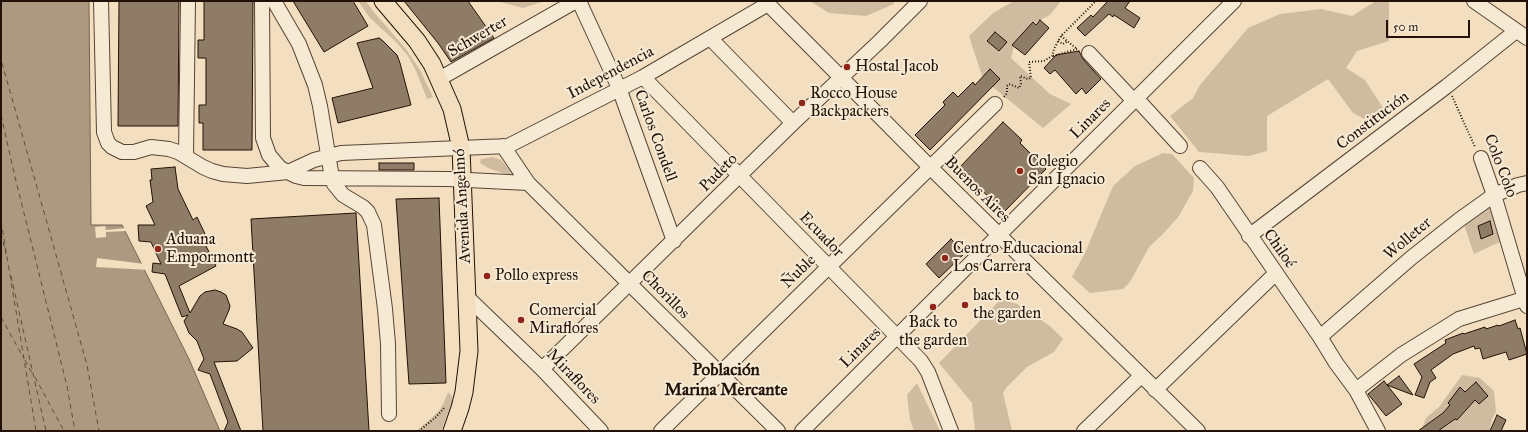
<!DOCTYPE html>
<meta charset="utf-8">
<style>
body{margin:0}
#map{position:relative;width:1528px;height:432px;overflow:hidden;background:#f3dfbf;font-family:"IM FELL Great Primer",serif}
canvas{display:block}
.frame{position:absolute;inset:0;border:2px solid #221106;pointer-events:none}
.scale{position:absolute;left:1386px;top:20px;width:84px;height:18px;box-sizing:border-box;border:2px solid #221106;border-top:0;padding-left:5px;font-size:12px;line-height:14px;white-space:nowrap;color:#221106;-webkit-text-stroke:3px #f7ead5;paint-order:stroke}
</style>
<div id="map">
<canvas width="1528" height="432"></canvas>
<div class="frame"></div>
<div class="scale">50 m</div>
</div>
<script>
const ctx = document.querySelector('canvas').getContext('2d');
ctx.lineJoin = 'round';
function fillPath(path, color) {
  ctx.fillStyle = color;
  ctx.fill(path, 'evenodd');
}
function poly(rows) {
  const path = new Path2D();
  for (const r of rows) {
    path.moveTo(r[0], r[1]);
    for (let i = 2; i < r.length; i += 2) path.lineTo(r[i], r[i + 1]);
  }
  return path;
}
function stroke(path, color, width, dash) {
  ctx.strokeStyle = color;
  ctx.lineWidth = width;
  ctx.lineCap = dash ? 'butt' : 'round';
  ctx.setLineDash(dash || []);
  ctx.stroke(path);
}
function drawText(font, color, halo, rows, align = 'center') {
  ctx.font = font + ' "IM FELL Great Primer",serif';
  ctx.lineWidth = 4;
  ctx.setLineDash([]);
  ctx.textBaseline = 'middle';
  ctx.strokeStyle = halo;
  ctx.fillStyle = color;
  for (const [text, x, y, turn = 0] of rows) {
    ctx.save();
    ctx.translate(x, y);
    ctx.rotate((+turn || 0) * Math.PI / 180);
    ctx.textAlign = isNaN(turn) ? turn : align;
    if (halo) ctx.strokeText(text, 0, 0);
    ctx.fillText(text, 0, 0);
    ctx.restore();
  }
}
const green = poly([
 [358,1,366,1,373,11,406,49,420,70,433,97,427,99,416,71,408,56,396,42,370,18],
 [497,1,545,1,523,8],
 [810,1,894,1,894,4,866,16,829,13],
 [1014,1,1061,1,1050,15,1032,24,1014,47,1011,58,1050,94,1071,104,1043,128,983,79,969,36,993,13],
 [1376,1,1389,1,1389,41,1357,51,1346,68,1365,80,1385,111,1366,120,1353,113,1328,79,1267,116,1267,151,1249,156,1199,152,1170,116,1193,98,1200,85,1248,28,1280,14,1321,9,1352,16],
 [1163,153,1172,154,1194,178,1193,191,1179,216,1163,234,1149,247,1130,282,1123,289,1090,293,1072,277,1085,253,1113,186,1135,166],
 [493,157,501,160,515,176,511,176,488,168,480,163,481,159],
 [1487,208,1492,208,1502,241,1474,254,1463,222],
 [1001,299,1017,304,1050,326,1063,339,1054,352,1027,367,1006,388,1003,393,1012,431,975,431,972,403,939,363],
 [1462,375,1480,378,1494,391,1496,412,1492,419,1490,429,1493,431,1421,431,1426,418,1439,407],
 [917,383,940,431,914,431,910,420,907,395],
 [448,392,452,396,452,403,441,431,416,431,427,422,439,411,444,402]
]);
const water = poly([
 [1,1,89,1,91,225,122,225,189,359,220,431,1,431,1,1]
]);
const pier = poly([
 [105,226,106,230,126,228,127,231,106,232,106,237,96,238,95,227],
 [97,258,145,264,148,270,96,267]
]);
const ferry = poly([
 [1,54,2,63,87,365,99,431],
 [1,115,15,177,67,386,75,431],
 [1,221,36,431],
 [1,233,6,254],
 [11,276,46,431],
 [1,317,23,357],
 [25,360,33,375],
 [35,377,64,431]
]);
const building = poly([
 [119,1,179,1,178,126,118,126,119,1],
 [204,1,253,1,252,150,203,150,203,123,199,123,199,105,206,105,206,58,198,58,198,40,204,40,204,1],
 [293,1,353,1,368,26,324,52,293,1],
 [404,1,468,1,494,38,451,62,438,43,404,1],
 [1108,1,1130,1,1125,8,1140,18,1134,28,1114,15,1113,17,1109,14,1085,36,1077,28,1091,15,1093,17,1108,1],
 [1040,20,1049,28,1025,55,1012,45,1033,22,1036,25,1040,20],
 [995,32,1007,42,999,51,987,41,995,32],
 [379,38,383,41,397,55,400,63,411,105,338,123,332,98,373,88,357,43,379,38],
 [1079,51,1083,59,1101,79,1086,94,1082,88,1076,94,1055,70,1050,74,1044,68,1056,55,1079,51],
 [990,69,1000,79,930,150,915,135,945,105,943,102,953,92,958,97,973,82,975,85,990,69],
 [1003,122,1022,140,1020,143,1046,169,1004,212,959,168,1003,122],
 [379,163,414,163,414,170,379,170,379,163],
 [175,167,178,189,193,220,197,217,206,236,202,238,216,266,179,286,190,313,200,296,205,292,215,290,221,292,226,295,230,306,229,310,223,324,237,329,242,332,253,348,237,361,214,362,241,431,224,431,228,422,210,374,198,370,204,359,197,341,189,333,184,321,188,315,182,317,165,274,152,272,153,263,161,264,151,242,139,241,138,225,155,225,146,206,153,202,150,180,152,180,151,169,175,167],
 [439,198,446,383,409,384,396,199,439,198],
 [356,213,369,431,263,431,251,219,356,213],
 [1490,221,1493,234,1481,239,1478,226,1490,221],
 [951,239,965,253,939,278,926,264,951,239],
 [1515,320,1518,329,1520,328,1527,354,1509,360,1506,352,1483,359,1480,348,1475,349,1474,346,1453,354,1431,370,1436,378,1430,382,1424,398,1415,395,1422,377,1414,364,1446,343,1445,340,1463,333,1464,334,1485,327,1486,329,1498,325,1499,326,1515,320],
 [1399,376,1413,395,1387,385,1399,376],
 [1384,381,1402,404,1386,416,1368,394,1384,381],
 [1476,382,1488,396,1479,404,1475,400,1457,420,1455,419,1438,431,1418,431,1443,413,1450,405,1448,403,1460,387,1465,392,1476,382],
 [1497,415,1506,420,1501,431,1490,431,1497,415]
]);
const path = poly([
 [1061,36,1077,49],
 [1058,41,1063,44,1068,41],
 [1053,56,1077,49],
 [1452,96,1475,147],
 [1004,97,1007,93,1007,86,1009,84,1019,88,1021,84,1020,76,1028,79,1031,78,1029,62,1044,61,1052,56,1054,49,1061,36,1096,1],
 [419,431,436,417,444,408]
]);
const minor = poly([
 [101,1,104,132,108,143,112,147,122,152,134,152,151,147,169,149,178,152,203,167,212,171,223,174,247,176,288,172,314,160,341,153,508,146,643,77,768,4,930,167,1198,431],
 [262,1,263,138,269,155,280,168,296,176,304,178,448,179,528,183],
 [274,1,299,44,315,85,320,106,332,178,334,184,343,195,363,207,368,212,374,225,385,309,388,344,389,414],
 [579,1,619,88,674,241],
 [1474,1,1527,38],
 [710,38,793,123],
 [1089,53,1133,100],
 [643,77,921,361,928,372,951,431],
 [439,79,576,1],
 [1136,98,1180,146],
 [503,146,528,183,778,431],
 [186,156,188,1],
 [1481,158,1494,195,1527,306],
 [1200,168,1217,187,1320,337,1336,363,1356,390,1378,431],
 [1249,236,1447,86,1516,31],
 [467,297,542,369,601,431],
 [1320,337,1411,258,1459,220,1494,195,1518,185,1527,183],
 [542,369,793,123,880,41,920,1],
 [1155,390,1275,274],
 [1356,390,1401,355,1459,319,1527,298],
 [661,431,995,104],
 [802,431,1234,1],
 [1084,431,1141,376]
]);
const major = poly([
 [383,1,417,41,432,64,452,109,461,148,469,351,464,392,460,408,452,431]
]);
const markers = [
 [847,67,4,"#8f2418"],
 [802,103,4,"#8f2418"],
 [1020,171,4,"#8f2418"],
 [158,249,4,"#8f2418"],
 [945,258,4,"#8f2418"],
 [487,276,4,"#8f2418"],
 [965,305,4,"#8f2418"],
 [933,307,4,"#8f2418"],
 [521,320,4,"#8f2418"]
];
const streetNames = [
 ["Schwerter",478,37,-30],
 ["Independencia",611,73,-28],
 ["Linares",1091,119,-45],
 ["Constitución",1373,121,-37],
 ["Carlos Condell",655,136,70],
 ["Colo Colo",1500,166,69],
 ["Pudeto",719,173,-45],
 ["Buenos Aires",977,190,45],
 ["Avenida Angelmó",463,206,-93],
 ["Ecuador",821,235,46],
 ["Wolleter",1408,239,-40],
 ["Chiloé",1279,249,55],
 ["Ñuble",799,272,-44],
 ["Chorillos",665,295,45],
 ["Linares",861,348,-45],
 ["Miraflores",573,377,46]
];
const poiNames = [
 ["Hostal Jacob",855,67],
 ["Rocco House",810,94],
 ["Backpackers",810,112],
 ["Colegio",1028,162],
 ["San Ignacio",1028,180],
 ["Aduana",166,240],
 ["Empormontt",166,258],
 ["Centro Educacional",953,249],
 ["Los Carrera",953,267],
 ["Pollo express",495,276],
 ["back to",973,296],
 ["the garden",973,314],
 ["Comercial",529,311],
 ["Miraflores",529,329],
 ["Back to",933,323,"center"],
 ["the garden",933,341,"center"]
];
const neighbourhoodNames = [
 ["Población",726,371],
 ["Marina Mercante",726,391]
];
fillPath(green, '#cfbca0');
fillPath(water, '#ac9980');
stroke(water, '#75634f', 1);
fillPath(pier, '#f3dfbf');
stroke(ferry, '#604e3d', 1, [5, 4]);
fillPath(building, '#8f7c66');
stroke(building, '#221106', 1);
stroke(minor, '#564434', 16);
stroke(major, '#221106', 19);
stroke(path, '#221106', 2, [1, 2]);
stroke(minor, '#f7ead5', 14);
stroke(major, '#f3dfbf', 17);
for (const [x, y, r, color] of markers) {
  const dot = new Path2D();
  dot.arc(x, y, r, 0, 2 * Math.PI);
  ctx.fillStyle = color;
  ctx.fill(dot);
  stroke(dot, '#f7ead5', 1.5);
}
drawText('16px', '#221106', '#f7ead5', streetNames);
drawText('16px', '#221106', '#f7ead5', poiNames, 'left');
drawText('bold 17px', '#221106', '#f7ead5', neighbourhoodNames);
</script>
